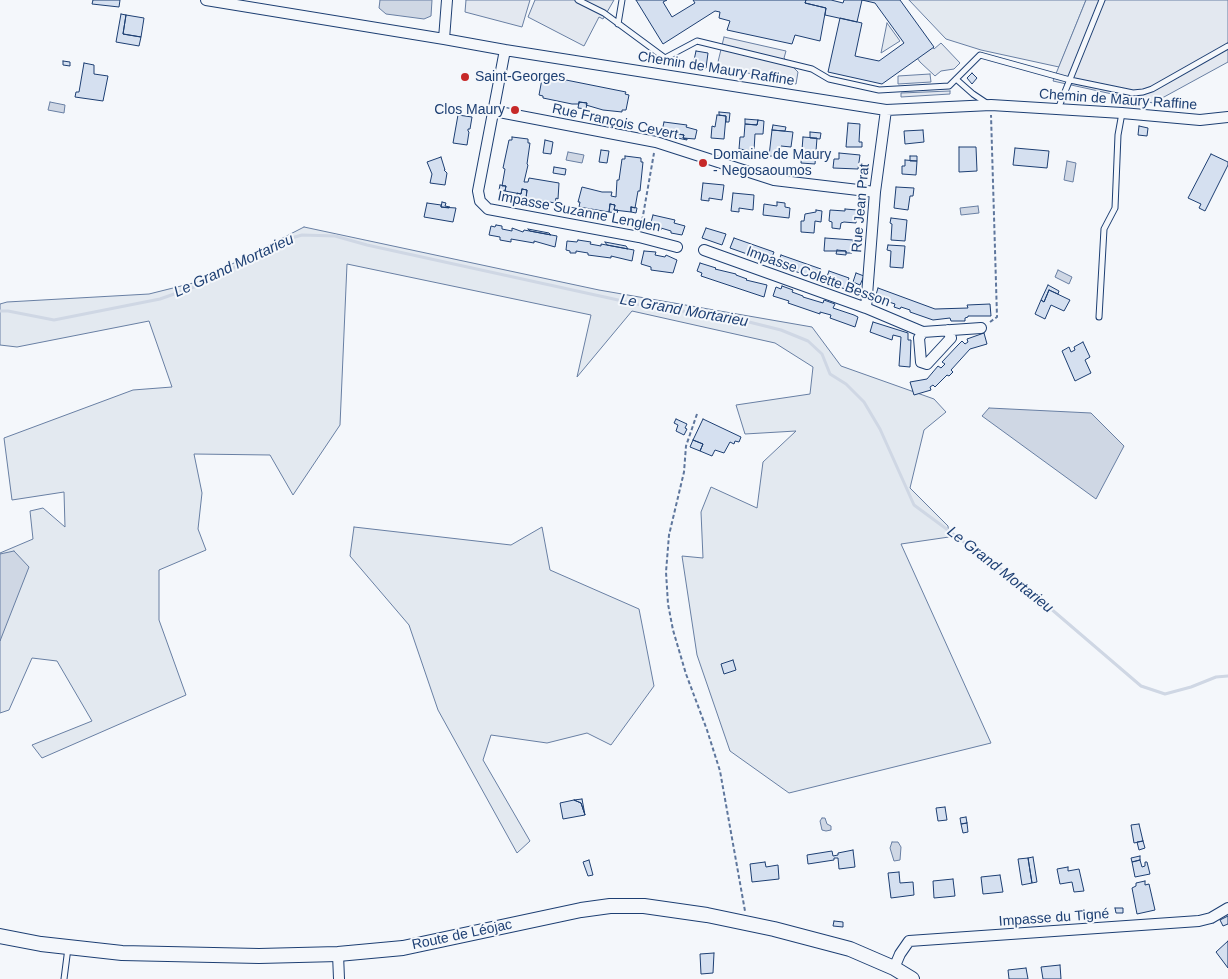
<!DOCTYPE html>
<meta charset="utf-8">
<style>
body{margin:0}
canvas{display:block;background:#f4f7fb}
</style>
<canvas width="1228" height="979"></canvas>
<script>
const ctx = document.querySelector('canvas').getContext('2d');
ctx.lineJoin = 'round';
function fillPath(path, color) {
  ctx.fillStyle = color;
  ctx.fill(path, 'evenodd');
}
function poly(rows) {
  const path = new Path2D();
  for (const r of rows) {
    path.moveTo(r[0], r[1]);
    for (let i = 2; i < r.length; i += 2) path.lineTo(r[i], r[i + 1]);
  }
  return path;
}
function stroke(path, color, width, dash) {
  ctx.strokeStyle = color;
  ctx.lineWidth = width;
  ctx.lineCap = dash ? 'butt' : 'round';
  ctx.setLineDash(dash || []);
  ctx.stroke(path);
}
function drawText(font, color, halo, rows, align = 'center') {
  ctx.font = font + ' Helvetica,sans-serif';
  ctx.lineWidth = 4;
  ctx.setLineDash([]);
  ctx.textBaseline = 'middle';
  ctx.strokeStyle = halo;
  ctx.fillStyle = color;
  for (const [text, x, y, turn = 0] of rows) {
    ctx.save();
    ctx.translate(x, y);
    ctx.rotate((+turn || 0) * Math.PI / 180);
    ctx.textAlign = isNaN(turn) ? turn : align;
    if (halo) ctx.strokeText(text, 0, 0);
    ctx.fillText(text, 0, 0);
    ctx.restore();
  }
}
const green = poly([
 [909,0,1086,0,1059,67,981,50,946,39,909,0],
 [887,23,900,41,881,53,887,23],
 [304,227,599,290,812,327,841,366,934,399,946,412,924,430,910,488,948,526,949,537,901,544,991,743,789,793,730,751,697,655,682,556,703,558,701,512,711,487,757,508,763,462,796,431,745,434,736,405,810,394,813,367,775,343,632,311,577,377,591,315,347,264,340,425,293,495,270,455,194,454,202,493,198,529,206,550,159,570,159,620,186,695,42,758,32,745,92,721,57,661,32,658,9,710,0,713,0,553,33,539,30,511,43,508,65,527,64,492,12,500,4,438,133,390,172,387,149,321,17,347,0,345,0,304,7,302,149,294,197,282,304,227],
 [354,527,511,545,542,527,550,570,639,609,654,686,611,745,587,733,547,743,491,735,483,760,530,841,517,853,438,710,409,625,350,556,354,527]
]);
const parking = poly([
 [466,0,530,0,522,27,465,12,466,0],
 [535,0,614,0,603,19,599,17,584,46,528,17,535,0],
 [899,0,934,49,941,43,960,63,954,69,941,71,935,76,920,62,876,2,899,0],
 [1086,0,1228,0,1228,62,1153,103,1053,81,1086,0],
 [724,37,786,51,784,58,798,72,796,84,717,66,724,37],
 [930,74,931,82,898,84,898,76,930,74],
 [950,91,950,94,901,97,901,93,950,91]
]);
const water = poly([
 [380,0,432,0,431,16,424,19,386,14,379,8,380,0],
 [50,102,65,105,64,113,48,110,50,102],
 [568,152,584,155,582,163,566,160,568,152],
 [1067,161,1076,163,1073,182,1064,180,1067,161],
 [978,206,979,213,961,215,960,208,978,206],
 [1058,270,1072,277,1069,284,1055,277,1058,270],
 [989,408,1091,413,1124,446,1096,499,982,416,989,408],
 [14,551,29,567,0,641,0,554,14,551],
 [822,818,825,818,827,824,831,826,831,830,826,831,822,830,820,821,822,818],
 [892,842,898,842,901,847,900,860,894,861,890,848,892,842]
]);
const stream = poly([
 [0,311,8,311,54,320,160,299,197,286,232,269,277,242,302,235,335,236,367,245,641,305,737,319,781,330,808,341,822,354,830,374,846,384,864,402,880,429,914,505,1029,590,1141,686,1165,694,1191,687,1216,677,1228,676]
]);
const building = poly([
 [93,0,120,0,119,7,92,4,93,0],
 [636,0,667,0,663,2,672,17,695,3,693,0,806,0,805,3,826,8,820,41,795,35,792,44,727,30,730,21,719,18,720,12,715,11,663,44,636,0],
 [806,0,831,0,843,3,844,0,862,0,857,22,825,15,826,8,805,3,806,0],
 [862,0,900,0,934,47,882,84,828,72,840,18,862,23,855,56,879,61,904,43,875,3,862,0],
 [121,14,126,15,123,34,141,37,139,46,116,42,121,14],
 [126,15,144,18,141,37,123,34,126,15],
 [696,51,708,53,706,68,693,65,696,51],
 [63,61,70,62,70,66,63,65,63,61],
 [84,63,94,65,94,74,108,76,103,101,75,97,76,92,79,92,84,63],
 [972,73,977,78,972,84,967,78,972,73],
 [546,78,566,81,566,80,626,92,625,94,629,95,626,110,622,110,622,112,603,110,586,105,587,103,579,102,579,104,572,104,543,98,543,96,539,95,542,79,546,80,546,78],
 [579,102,587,103,586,109,578,108,579,102],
 [719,112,730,113,729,122,726,122,726,116,719,115,719,112],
 [458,115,472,117,470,129,468,129,468,131,469,132,467,145,453,143,458,115],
 [717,115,726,116,724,139,711,138,712,126,715,127,717,115],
 [745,119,758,120,757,125,745,124,745,119],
 [758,120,764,121,763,134,755,134,754,151,739,149,740,137,744,137,745,124,757,125,758,120],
 [664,122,687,125,686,127,697,130,695,139,683,138,684,135,673,133,673,135,666,133,667,132,662,131,664,122],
 [848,123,860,124,859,142,862,142,862,147,846,147,848,123],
 [773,125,786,127,785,131,772,130,773,125],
 [1139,126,1148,128,1147,136,1138,135,1139,126],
 [772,130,793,132,791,147,781,146,779,156,769,156,772,130],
 [923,130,924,142,905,144,904,131,923,130],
 [810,132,821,133,820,139,810,138,810,132],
 [673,133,684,135,683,138,687,139,687,140,668,136,669,134,673,135,673,133],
 [512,137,528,139,528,143,530,143,527,164,528,165,524,182,528,182,529,178,559,183,558,199,556,198,555,203,526,198,527,190,522,189,521,194,505,191,506,186,502,186,505,169,503,168,509,140,512,140,512,137],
 [803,137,817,138,815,164,801,163,803,137],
 [545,140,553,142,551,154,543,153,545,140],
 [959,147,976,147,977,171,959,172,959,147],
 [1015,148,1049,151,1047,168,1013,165,1015,148],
 [601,150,609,151,607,163,599,162,601,150],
 [839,153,860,155,858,169,833,168,834,159,839,159,839,153],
 [1211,154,1228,162,1228,165,1205,211,1199,208,1201,204,1188,198,1211,154],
 [625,156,641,158,641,162,643,162,640,191,638,191,635,208,631,207,631,212,614,210,615,205,610,204,609,212,579,207,580,202,578,202,582,187,602,192,612,192,611,196,616,197,617,180,619,180,622,159,625,159,625,156],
 [910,156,917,156,917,161,910,161,910,156],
 [441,157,445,170,444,170,447,173,445,185,430,183,432,174,427,162,441,157],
 [905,160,917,161,916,175,902,174,902,166,905,166,905,160],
 [554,167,566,169,565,175,553,173,554,167],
 [703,183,724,185,722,200,709,198,709,201,701,200,703,183],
 [500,185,506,186,505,191,499,190,500,185],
 [896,187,914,188,913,196,910,196,908,210,894,208,896,187],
 [522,189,527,190,526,198,517,196,517,193,521,194,522,189],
 [733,193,754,195,753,210,739,208,739,212,731,211,733,193],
 [442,202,446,203,445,206,450,207,449,208,441,207,442,202],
 [777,202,785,203,785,207,790,208,789,218,763,215,764,204,777,206,777,202],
 [427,203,441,205,441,207,456,208,453,222,424,217,427,203],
 [610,204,615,205,614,210,618,210,617,213,609,212,610,204],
 [631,207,637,208,636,213,631,212,631,207],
 [845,209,857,210,856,223,844,222,841,223,840,229,832,228,832,222,829,221,830,210,845,211,845,209],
 [816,210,822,211,821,222,815,221,814,233,801,232,801,221,804,221,805,214,816,212,816,210],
 [653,215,675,220,674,223,685,226,682,235,671,233,671,231,661,228,661,230,654,229,654,227,650,226,653,215],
 [891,218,907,220,905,241,891,240,892,224,890,223,891,218],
 [496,225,502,226,502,229,512,231,512,228,523,232,524,230,557,236,555,247,534,241,534,243,511,239,511,242,500,240,500,237,489,235,491,226,495,227,496,225],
 [706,228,726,234,722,245,702,238,706,228],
 [528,229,549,233,551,235,530,231,528,229],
 [734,238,774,252,770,262,730,248,734,238],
 [825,238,853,240,852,253,846,253,846,251,824,251,825,238],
 [578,240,591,242,590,244,601,246,601,244,634,250,632,261,611,256,611,258,588,255,588,253,576,251,576,253,570,253,570,251,566,250,567,241,577,242,578,240],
 [605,242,626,246,628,249,607,245,605,242],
 [888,245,905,246,903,268,890,267,891,251,887,250,888,245],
 [837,250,846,251,846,255,836,254,837,250],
 [644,251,656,252,655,255,665,257,666,255,677,260,673,273,651,270,651,267,641,264,644,251],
 [781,255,821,269,817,279,777,265,781,255],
 [700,263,716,268,715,269,736,274,736,275,747,279,746,280,767,285,764,297,701,276,702,273,697,271,700,263],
 [829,271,849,278,845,289,825,282,829,271],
 [856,273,864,276,860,285,853,282,856,273],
 [1048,285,1059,291,1058,294,1049,290,1044,302,1041,300,1048,285],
 [782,286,793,290,792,292,803,296,803,297,823,303,824,300,835,304,833,308,854,315,858,317,855,327,830,318,831,315,820,312,820,314,788,303,789,301,773,296,776,287,781,289,782,286],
 [878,288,935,309,968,308,967,305,990,304,991,316,968,316,968,317,965,318,965,321,951,321,950,318,933,320,910,312,910,310,901,307,900,309,894,307,895,304,886,301,885,304,879,302,880,300,875,298,878,288],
 [1049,290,1070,300,1064,311,1051,305,1045,319,1035,314,1041,300,1044,302,1049,290],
 [873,322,908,333,908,340,911,340,910,367,899,366,901,337,893,335,892,340,870,332,873,322],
 [984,333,987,344,970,349,951,370,953,372,949,376,947,375,935,387,933,385,930,387,931,390,914,395,910,382,927,379,938,366,941,368,945,364,942,362,958,345,962,341,965,344,968,342,967,339,984,333],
 [1083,342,1090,357,1085,360,1091,373,1075,381,1062,351,1069,347,1071,352,1075,350,1074,347,1083,342],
 [676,419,687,424,685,428,687,429,684,435,676,431,678,425,674,423,676,419],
 [703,419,741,437,739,442,735,441,734,444,730,442,724,453,715,450,712,456,700,451,703,444,693,440,703,419],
 [693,440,703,444,700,451,690,447,693,440],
 [733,660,736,670,724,674,721,664,733,660],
 [582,799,585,815,581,803,574,800,582,799],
 [574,800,581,803,585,815,563,819,560,803,574,800],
 [945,807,947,820,938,821,936,808,945,807],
 [966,817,967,823,961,824,960,818,966,817],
 [967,823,968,832,963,833,961,824,967,823],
 [1139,824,1143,841,1134,843,1131,825,1139,824],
 [1143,841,1145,848,1139,850,1137,842,1143,841],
 [853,850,855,867,839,869,838,858,834,858,834,860,808,864,807,855,832,851,833,856,838,855,838,853,853,850],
 [1140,856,1140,860,1132,862,1131,858,1140,856],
 [1033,857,1037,882,1032,883,1028,858,1033,857],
 [1028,858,1032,883,1022,885,1018,859,1028,858],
 [589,860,593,875,588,876,583,862,589,860],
 [1140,860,1142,867,1145,866,1145,862,1147,862,1150,874,1135,877,1132,862,1140,860],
 [765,862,766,867,778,865,779,879,752,882,750,864,765,862],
 [1068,867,1068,871,1079,869,1084,891,1074,892,1072,882,1060,884,1057,869,1068,867],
 [899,872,900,883,913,882,914,895,891,898,888,873,899,872],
 [1000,875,1003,892,983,894,981,877,1000,875],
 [953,879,955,896,934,898,933,881,953,879],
 [1145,881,1145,885,1149,884,1155,910,1137,914,1132,888,1136,886,1136,883,1145,881],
 [1115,908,1123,908,1123,913,1116,913,1115,908],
 [1228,916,1228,924,1223,926,1220,920,1228,916],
 [834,921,843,922,843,927,833,926,834,921],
 [1228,941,1228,968,1216,952,1228,941],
 [714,953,713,973,701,974,700,954,714,953],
 [1060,965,1061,979,1043,979,1041,967,1060,965],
 [1026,968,1028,979,1009,979,1008,970,1026,968]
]);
const path = poly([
 [641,227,654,153],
 [990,322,997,317,991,115],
 [697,414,686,446,684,472,669,535,666,572,668,604,673,630,686,674,707,730,720,771,745,911]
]);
const service = poly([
 [578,0,604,13,665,58,697,41,812,69,829,79,879,90,949,86,980,55,1070,80,1133,93,1143,92,1152,89,1228,46],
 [618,24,622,0],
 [956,79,973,94,988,104],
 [1058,109,1102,0],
 [1099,317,1104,229,1115,208,1118,135,1122,113],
 [64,979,68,948]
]);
const minor = poly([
 [206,0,444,39,505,50,886,110,991,105,1122,113,1200,120,1228,117],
 [444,39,447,0],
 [505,50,478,191,480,201,488,209,639,237,677,247],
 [494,111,656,142,774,180,875,192],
 [704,250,866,308,923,332,981,328],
 [866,308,875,192,886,110],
 [923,332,919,338,921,362,927,364,951,338,948,330],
 [338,954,339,979],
 [894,968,900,954,909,941,1199,921,1211,918,1228,908]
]);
const secondary = poly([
 [0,936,41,944,122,953,259,956,338,954,403,948,581,910,610,906,644,906,707,915,774,929,850,949,894,968,912,979]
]);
const markers = [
 [465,77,5,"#c62828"],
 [515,110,5,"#c62828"],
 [703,163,5,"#c62828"]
];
const streetNames = [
 ["Chemin de Maury Raffine",716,69,9],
 ["Chemin de Maury Raffine",1118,100,4],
 ["Rue François Cevert",615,122,12],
 ["Rue Jean Prat",861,208,-85],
 ["Impasse Suzanne Lenglen",579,212,11],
 ["Impasse Colette Besson",818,277,20],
 ["Impasse du Tigné",1054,918,-4],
 ["Route de Léojac",462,935,-12]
];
const poiNames = [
 ["Saint-Georges",475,77],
 ["Clos Maury",505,110,"right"],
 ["Domaine de Maury",713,155],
 ["- Negosaoumos",713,171]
];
const waterNames = [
 ["Le Grand Mortarieu",234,266,-25],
 ["Le Grand Mortarieu",684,311,10],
 ["Le Grand Mortarieu",1000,570,38]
];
fillPath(green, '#e3e9f0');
stroke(green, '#687fa3', 1);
fillPath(parking, '#e3e8f0');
stroke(parking, '#687fa3', 1);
fillPath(water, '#cfd7e4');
stroke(water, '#687fa3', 1);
stroke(stream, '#cfd7e4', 3);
fillPath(building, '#d5e0f0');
stroke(building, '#1d3f73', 1);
stroke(service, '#1d3f73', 7);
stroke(minor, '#1d3f73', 12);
stroke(secondary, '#1d3f73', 16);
stroke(path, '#5e769c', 2, [4, 2.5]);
stroke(service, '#f4f7fb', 5);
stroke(minor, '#f4f7fb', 10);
stroke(secondary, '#f4f7fb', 14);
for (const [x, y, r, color] of markers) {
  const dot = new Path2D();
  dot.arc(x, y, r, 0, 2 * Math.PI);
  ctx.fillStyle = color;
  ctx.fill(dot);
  stroke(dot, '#f4f7fb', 2);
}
drawText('14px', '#1d3f73', '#f4f7fb', streetNames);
drawText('14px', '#1d3f73', '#f4f7fb', poiNames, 'left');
drawText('italic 15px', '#1d3f73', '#f4f7fb', waterNames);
</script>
